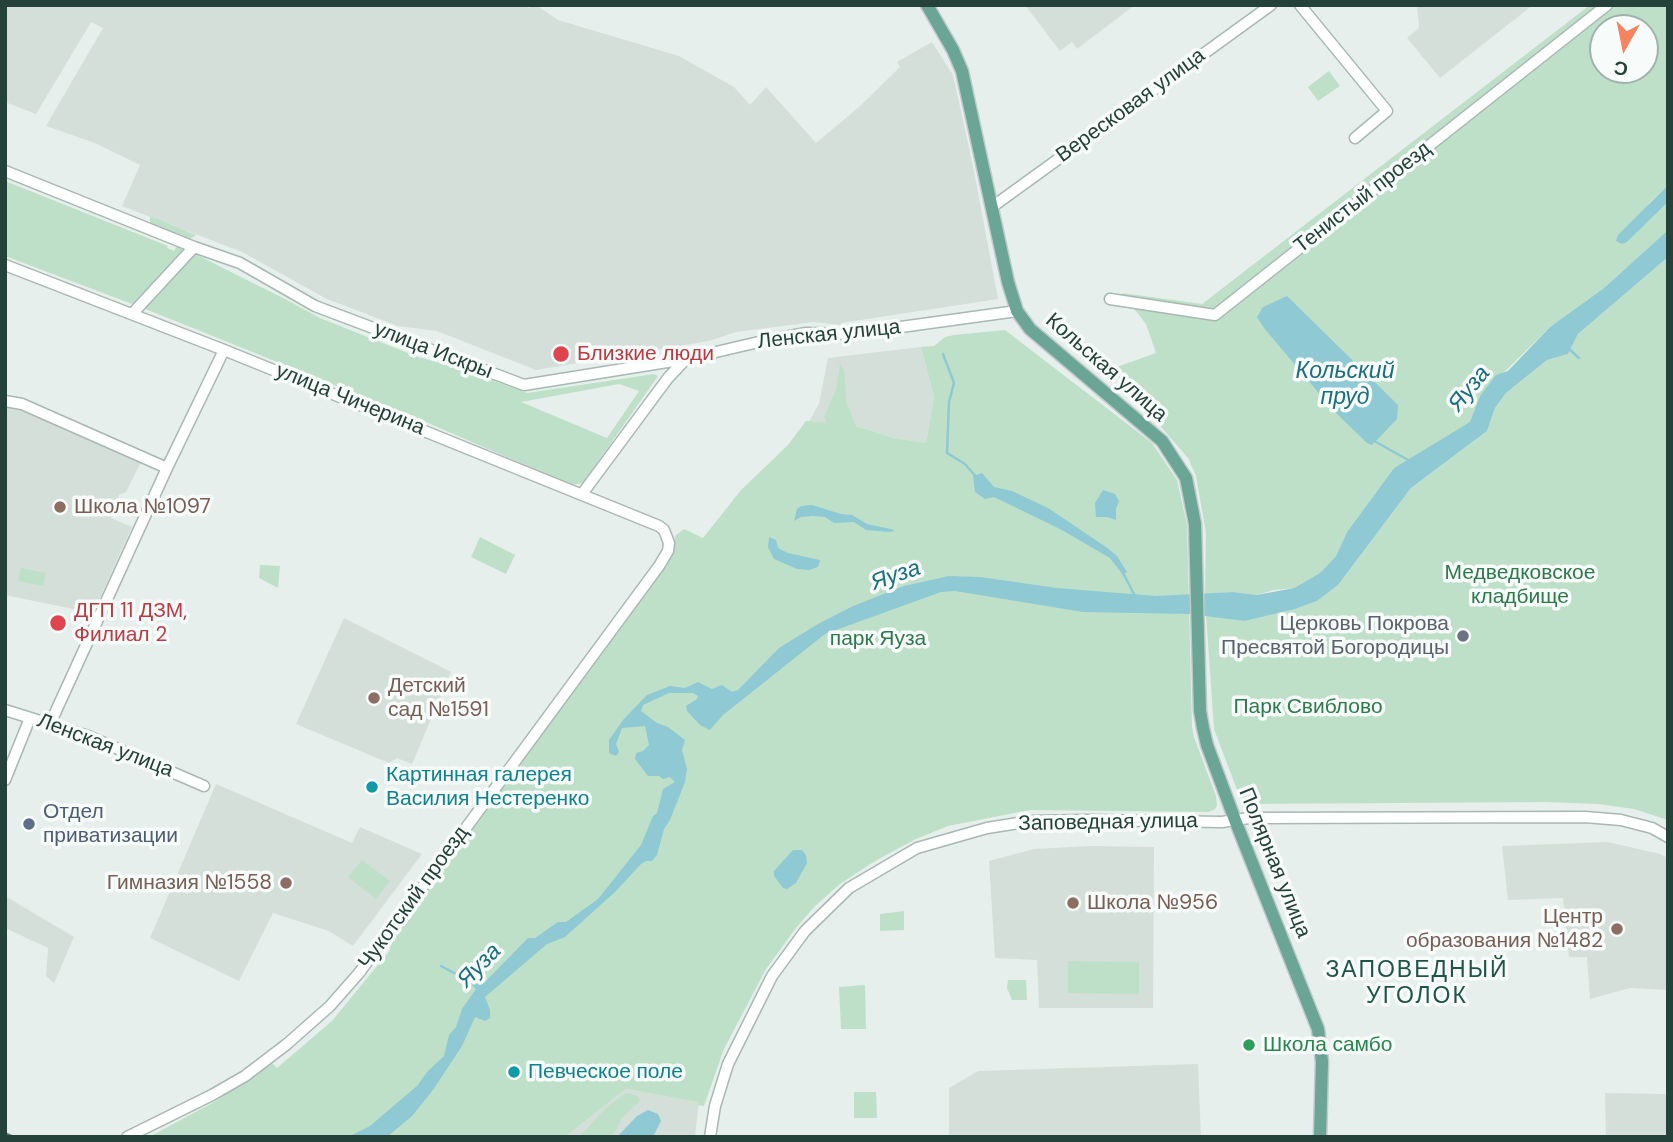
<!DOCTYPE html>
<meta charset="utf-8">
<style>
body{margin:0}
#map{position:relative;width:1673px;height:1142px;overflow:hidden;background:#e6efeb;font-family:"DM Sans",sans-serif}
canvas{display:block}
.frame{position:absolute;inset:0;border:7px solid #24423a;pointer-events:none}
.north{position:absolute;left:1589px;top:14px;width:70px;height:70px;box-sizing:border-box;background:#f7fbf9;border:2px solid #a3b1ad;border-radius:50%;rotate:189deg;font-size:19px;font-weight:700;line-height:28px;text-align:center;color:#24423a}
.north::after{content:'';display:block;margin:auto;width:24px;height:32px;background:#f4845f;clip-path:polygon(50% 0,100% 100%,50% 72%,0 100%)}
</style>
<div id="map">
<canvas width="1673" height="1142"></canvas>
<div class="frame"></div>
<div class="north">С</div>
</div>
<script>
const ctx = document.querySelector('canvas').getContext('2d');
ctx.lineJoin = 'round';
function fillPath(path, color) {
  ctx.fillStyle = color;
  ctx.fill(path, 'evenodd');
}
function poly(rows) {
  const path = new Path2D();
  for (const r of rows) {
    path.moveTo(r[0], r[1]);
    for (let i = 2; i < r.length; i += 2) path.lineTo(r[i], r[i + 1]);
  }
  return path;
}
function stroke(path, color, width, dash) {
  ctx.strokeStyle = color;
  ctx.lineWidth = width;
  ctx.lineCap = dash ? 'butt' : 'round';
  ctx.setLineDash(dash || []);
  ctx.stroke(path);
}
function drawText(font, color, halo, rows, align = 'center') {
  ctx.font = font + ' "DM Sans",sans-serif';
  ctx.lineWidth = 7;
  ctx.setLineDash([]);
  ctx.textBaseline = 'middle';
  ctx.strokeStyle = halo;
  ctx.fillStyle = color;
  for (const [text, x, y, turn = 0] of rows) {
    ctx.save();
    ctx.translate(x, y);
    ctx.rotate((+turn || 0) * Math.PI / 180);
    ctx.textAlign = isNaN(turn) ? turn : align;
    if (halo) ctx.strokeText(text, 0, 0);
    ctx.fillText(text, 0, 0);
    ctx.restore();
  }
}
const built = poly([
 [5,5,525,5,529,8,536,5,558,20,679,56,734,87,750,105,766,87,816,143,859,107,900,67,897,62,932,42,953,75,973,166,998,299,841,323,841,325,814,322,736,332,709,341,536,370,437,331,398,326,327,299,242,252,122,206,140,165,95,143,46,126,103,28,91,22,36,114,5,102],
 [1025,5,1135,5,1077,49,1072,42,1060,51],
 [1417,5,1533,5,1440,78,1407,38,1419,28],
 [921,347,934,397,926,443,894,438,853,425,808,423,819,404,828,358],
 [5,407,28,411,141,462,126,492,119,495,111,518,132,527,93,613,5,595],
 [344,618,451,672,412,764,397,758,389,763,296,724],
 [216,784,352,843,360,827,422,854,353,946,329,931,273,913,239,981,150,938],
 [1608,842,1660,854,1668,858,1668,990,1630,988,1590,999,1587,957,1569,957,1563,898,1508,900,1502,846],
 [1091,846,1154,847,1153,1008,1039,1008,1037,960,995,958,989,861,1034,849],
 [5,896,74,937,54,983,46,976,48,948,5,928],
 [1198,1064,1201,1137,949,1137,949,1088,978,1071],
 [626,1089,699,1102,695,1137,565,1137],
 [1605,1093,1668,1094,1668,1137,1606,1137]
]);
const green = poly([
 [1590,5,1668,5,1668,185,1650,202,1627,242,1668,202,1668,230,1604,288,1550,327,1480,396,1471,422,1394,468,1347,532,1336,556,1320,573,1294,588,1274,590,1257,595,1233,592,1205,594,1206,533,1196,476,1188,458,1111,369,1156,353,1146,324,1122,293,1202,304],
 [1603,28,1645,28,1645,70,1603,70],
 [1329,71,1340,86,1318,101,1308,87],
 [5,181,168,246,167,248,174,251,177,246,183,248,183,255,132,304,5,256],
 [150,216,196,235,187,241,150,224],
 [195,254,287,300,320,318,418,357,456,367,527,393,654,374,658,376,583,483,571,485,419,419,143,308],
 [619,384,639,391,607,438,521,402],
 [1668,257,1668,820,1634,809,1598,804,1545,802,1253,804,1245,802,1239,795,1214,729,1206,615,1245,621,1295,609,1317,601,1338,585,1411,488,1487,431,1495,408,1506,393,1547,360,1568,354,1578,334],
 [1005,330,1152,443,1177,480,1187,525,1192,727,1194,737,1216,796,1217,805,1215,809,1209,812,1030,810,948,826,916,839,875,861,840,884,815,906,796,928,766,969,724,1049,704,1106,698,1105,698,1102,626,1089,565,1137,149,1137,216,1101,272,1063,277,1068,332,1021,391,949,385,945,673,554,675,536,684,529,703,538,741,490,788,445,806,421,826,423,824,417,836,390,840,364,844,370,847,404,856,426,894,438,926,443,934,397,921,347,934,346,945,337,954,335],
 [480,537,515,555,506,574,471,557],
 [260,565,280,566,278,588,259,578],
 [21,568,46,573,43,586,18,581],
 [362,860,390,881,376,899,348,877],
 [904,911,904,930,880,931,880,914],
 [1068,961,1139,962,1139,994,1068,993],
 [1008,980,1026,980,1027,1000,1012,1000,1007,988],
 [865,985,866,1029,841,1029,839,987],
 [854,1092,876,1092,877,1118,854,1118],
 [628,1093,639,1097,640,1101,622,1118,617,1129,610,1137,579,1137,607,1107,624,1094]
]);
const water = poly([
 [1668,185,1668,202,1627,242,1622,244,1616,241,1618,235],
 [1668,230,1668,257,1578,334,1568,354,1547,360,1506,393,1495,408,1487,431,1411,488,1338,585,1317,601,1295,609,1245,621,1189,614,1083,612,955,591,941,592,825,634,723,715,710,730,700,725,687,711,686,706,697,699,698,696,693,693,669,693,643,705,641,711,657,723,668,727,685,740,682,750,687,769,685,782,670,820,664,829,657,855,652,861,646,861,641,864,616,891,565,937,547,944,485,997,490,1010,490,1018,485,1021,475,1017,462,1046,433,1090,412,1116,387,1137,348,1137,370,1126,418,1085,427,1072,444,1056,449,1035,456,1027,462,1009,476,989,472,985,475,981,484,983,528,938,535,938,558,922,566,922,598,899,641,845,653,816,657,813,663,789,675,782,670,777,663,779,659,776,648,776,635,759,636,753,643,751,649,745,645,726,622,728,616,744,619,752,616,756,609,753,609,740,623,720,647,695,670,686,685,688,698,682,712,689,722,685,732,692,738,690,779,648,818,624,853,606,904,586,949,576,980,577,1057,588,1156,596,1233,592,1257,595,1294,588,1320,573,1336,556,1347,532,1394,468,1470,422,1480,396,1496,375,1508,371,1550,327,1604,288],
 [1287,296,1398,405,1397,419,1372,445,1367,443,1333,410,1264,328,1257,317,1263,307],
 [982,473,994,487,1012,491,1048,508,1106,547,1117,556,1127,572,1123,575,1110,558,1060,529,994,497,985,499,975,492,973,476],
 [1103,490,1115,494,1119,501,1116,509,1116,520,1107,517,1096,517,1095,503],
 [812,505,841,514,852,515,867,524,895,530,891,532,866,530,854,522,834,523,825,517,813,516,801,517,794,521,797,509,801,506],
 [769,537,776,540,778,548,788,553,820,560,818,567,809,570,797,569,774,559,768,547],
 [793,850,802,850,806,855,807,863,796,883,787,889,783,888,774,876,774,871],
 [648,1110,658,1114,661,1121,653,1137,617,1137,637,1116]
]);
const stream = poly([
 [1568,348,1579,358],
 [943,354,954,383,949,402,947,453,965,464,977,478],
 [1376,442,1410,461],
 [1122,571,1135,596],
 [441,966,473,983]
]);
const minor = poly([
 [1300,5,1387,111,1355,138],
 [5,171,194,247,132,314],
 [992,207,1271,5],
 [194,247,240,263,315,306,524,385,686,359,763,341,806,333,850,334,1017,311],
 [5,265,224,350,659,526,664,530,669,543,668,551,659,566,359,973,330,1006,287,1044,245,1076,212,1095,127,1137],
 [1110,299,1215,315,1607,5],
 [5,401,22,404,167,468],
 [582,494,668,378,686,359],
 [5,710,88,736,204,786],
 [50,724,167,468,224,350],
 [5,780,30,718],
 [710,1137,715,1106,728,1064,772,976,805,931,849,888,917,848,987,828,1031,821,1088,820,1222,822,1249,818,1585,817,1621,820,1652,828,1668,837]
]);
const major = poly([
 [927,5,953,50,962,71,1008,282,1017,311,1030,329,1162,441,1186,478,1195,524,1200,711,1203,728,1207,745,1235,820,1318,1029,1322,1062,1320,1137]
]);
const tram = poly([
 [5,1133,14,1137]
]);
const markers = [
 [561,354,9,"#e0444e"],
 [60,507,7,"#8d6e63"],
 [58,623,9,"#e0444e"],
 [1463,636,7,"#6b7280"],
 [374,698,7,"#8d6e63"],
 [372,787,7,"#0f9aa8"],
 [29,824,7,"#5c6f8a"],
 [286,883,7,"#8d6e63"],
 [1073,903,7,"#8d6e63"],
 [1617,929,7,"#8d6e63"],
 [1249,1045,7,"#2e9e5b"],
 [514,1072,7,"#0f9aa8"]
];
const streetNames = [
 ["Вересковая улица",1131,106,-36],
 ["Тенистый проезд",1363,198,-38],
 ["Ленская улица",829,335,-6],
 ["улица Искры",433,351,21],
 ["Кольская улица",1106,368,41],
 ["улица Чичерина",350,400,22],
 ["Ленская улица",105,746,21],
 ["Заповедная улица",1108,823,-1],
 ["Полярная улица",1274,863,68],
 ["Чукотский проезд",414,898,-54]
];
const healthNames = [
 ["Близкие люди",577,354],
 ["ДГП 11 ДЗМ,",74,611],
 ["Филиал 2",74,635]
];
const educationNames = [
 ["Школа №1097",74,507],
 ["Детский",388,686],
 ["сад №1591",388,710],
 ["Гимназия №1558",272,883,"right"],
 ["Школа №956",1087,903],
 ["Центр",1603,917,"right"],
 ["образования №1482",1603,941,"right"]
];
const parkNames = [
 ["Медведковское",1520,573],
 ["кладбище",1520,597],
 ["парк Яуза",878,639],
 ["Парк Свиблово",1308,707]
];
const worshipNames = [
 ["Церковь Покрова",1449,624],
 ["Пресвятой Богородицы",1449,648]
];
const cultureNames = [
 ["Картинная галерея",386,775],
 ["Василия Нестеренко",386,799],
 ["Певческое поле",528,1072]
];
const serviceNames = [
 ["Отдел",43,812],
 ["приватизации",43,836]
];
const leisureNames = [
 ["Школа самбо",1263,1045]
];
const waterNames = [
 ["Кольский",1345,372],
 ["пруд",1345,398],
 ["Яуза",1470,389,-51],
 ["Яуза",896,576,-19],
 ["Яуза",480,966,-46]
];
const neighbourhoodNames = [
 ["ЗАПОВЕДНЫЙ",1417,971],
 ["УГОЛОК",1417,997]
];
fillPath(built, '#d4dfda');
fillPath(green, '#bfe0c8');
fillPath(water, '#8ec9d4');
stroke(stream, '#8ec9d4', 2.5);
stroke(minor, '#a8b8b2', 13);
stroke(major, '#c2cac8', 15);
stroke(minor, '#fff', 10);
stroke(major, '#6aa596', 12);
stroke(tram, '#5f7d75', 2);
for (const [x, y, r, color] of markers) {
  const dot = new Path2D();
  dot.arc(x, y, r, 0, 2 * Math.PI);
  ctx.fillStyle = color;
  ctx.fill(dot);
  stroke(dot, '#f7fbf9', 2.5);
}
drawText('21px', '#24423a', '#f7fbf9', streetNames);
drawText('21px', '#be3a42', '#f7fbf9', healthNames, 'left');
drawText('21px', '#785e54', '#f7fbf9', educationNames, 'left');
drawText('21px', '#2d7a4b', '#f7fbf9', parkNames);
drawText('21px', '#5b616d', '#f7fbf9', worshipNames, 'right');
drawText('21px', '#0d838f', '#f7fbf9', cultureNames, 'left');
drawText('21px', '#4e5e75', '#f7fbf9', serviceNames, 'left');
drawText('21px', '#27864d', '#f7fbf9', leisureNames, 'left');
drawText('italic 23px', '#1c6f80', '#f7fbf9', waterNames);
ctx.letterSpacing = '2px';
drawText('23px', '#1f5548', '#f7fbf9', neighbourhoodNames);
ctx.letterSpacing = '0px';
</script>
